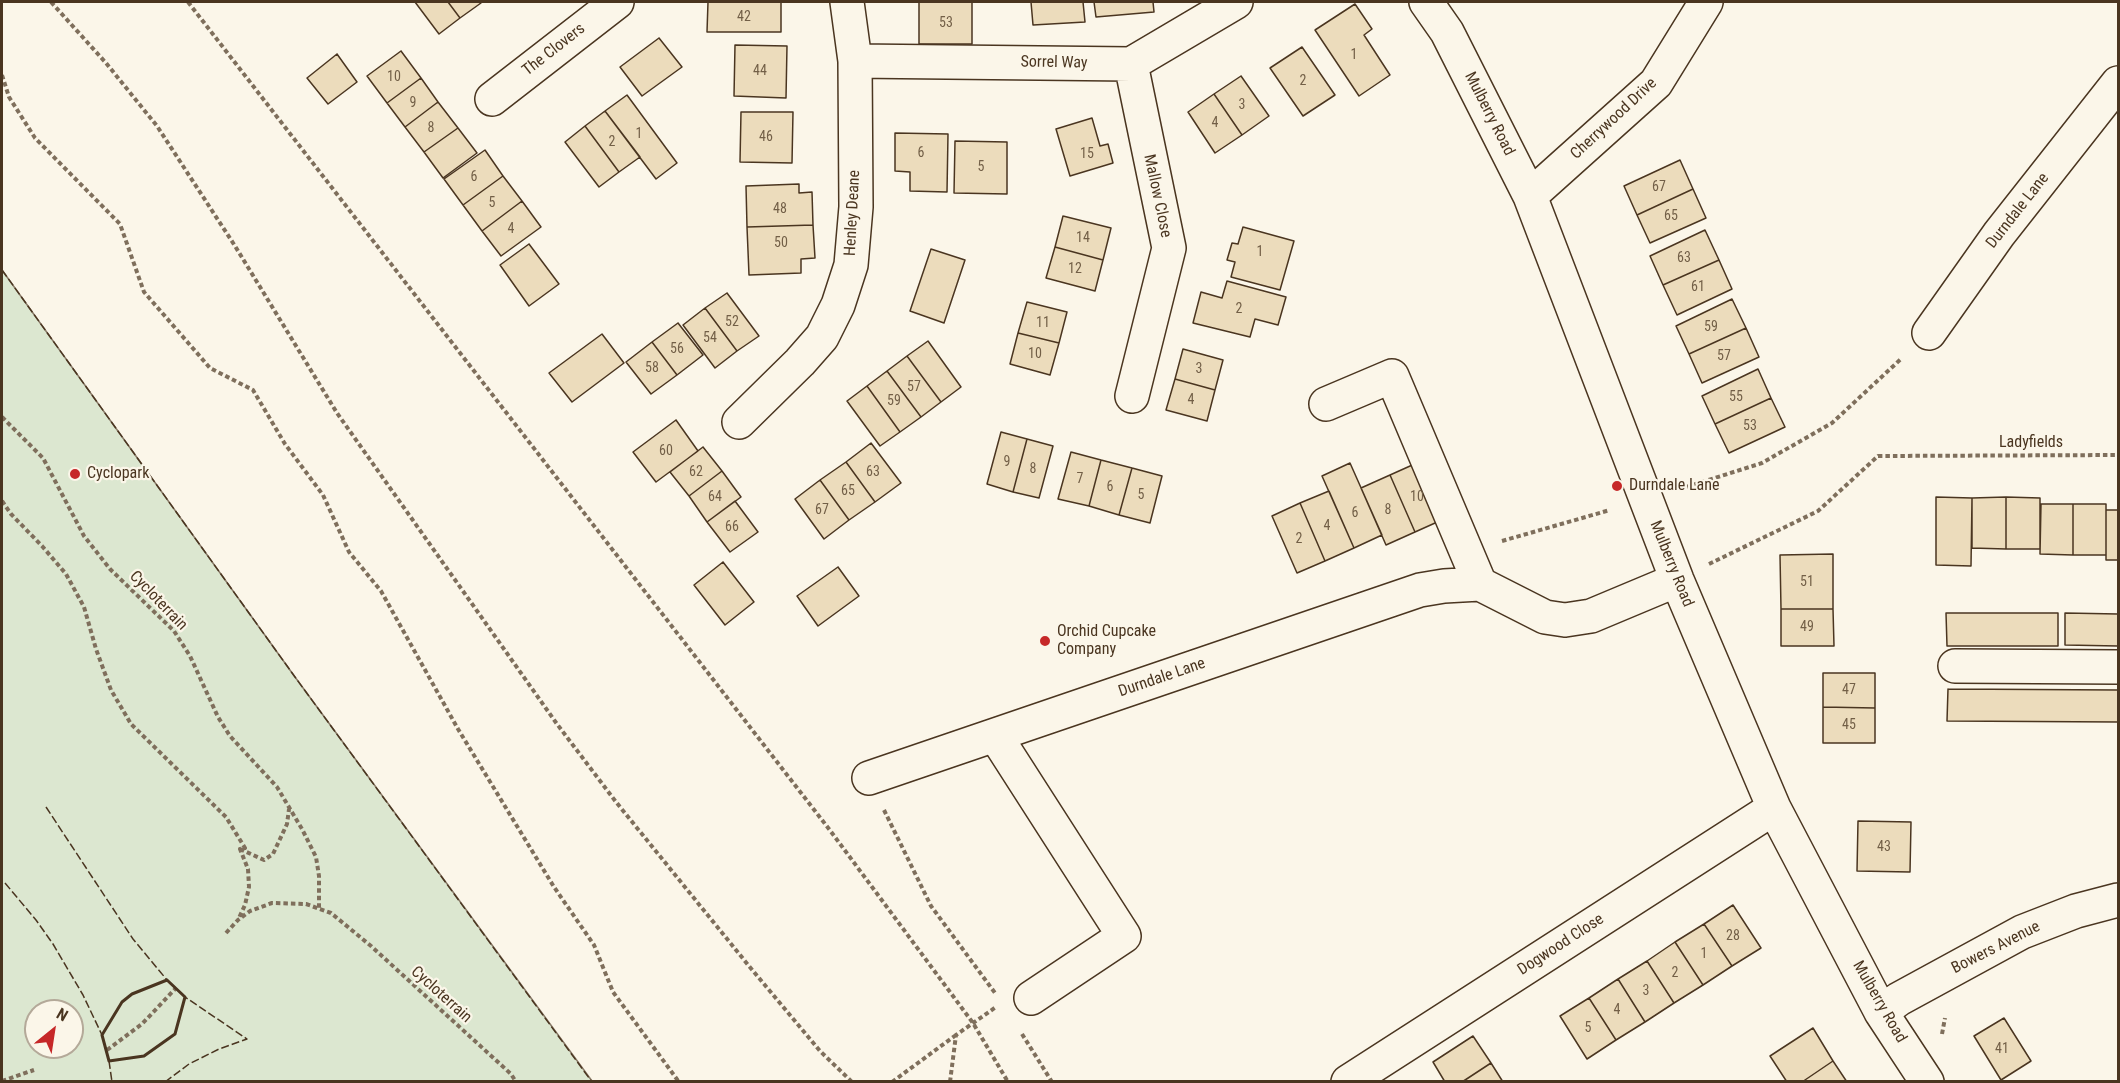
<!DOCTYPE html>
<style>
body{margin:0}
#map{position:relative;width:2120px;height:1083px;overflow:hidden;background:#fbf6e9;font-family:"Roboto Condensed",sans-serif}
canvas{display:block}
.frame{position:absolute;inset:0;border:3px solid #4a3520;pointer-events:none}
.north{position:absolute;left:24px;top:999px;width:60px;height:60px;box-sizing:border-box;background:#fbf6e9;border:2px solid #b4a999;border-radius:50%;rotate:30deg;font-size:16px;font-weight:700;line-height:24px;text-align:center;color:#4a3520}
.north::after{content:'';display:block;margin:auto;width:21px;height:27px;background:#c62828;clip-path:polygon(50% 0,100% 100%,50% 72%,0 100%)}
</style>
<div id="map">
<canvas width="2120" height="1083"></canvas>
<div class="frame"></div>
<div class="north">N</div>
</div>
<script>
const ctx = document.querySelector('canvas').getContext('2d');
ctx.lineJoin = 'round';
function fillPath(path, color) {
  ctx.fillStyle = color;
  ctx.fill(path, 'evenodd');
}
function poly(rows) {
  const path = new Path2D();
  for (const r of rows) {
    path.moveTo(r[0], r[1]);
    for (let i = 2; i < r.length; i += 2) path.lineTo(r[i], r[i + 1]);
  }
  return path;
}
function stroke(path, color, width, dash) {
  ctx.strokeStyle = color;
  ctx.lineWidth = width;
  ctx.lineCap = dash ? 'butt' : 'round';
  ctx.setLineDash(dash || []);
  ctx.stroke(path);
}
function drawText(font, color, halo, rows, align = 'center') {
  ctx.font = font + ' "Roboto Condensed",sans-serif';
  ctx.lineWidth = 4.5;
  ctx.setLineDash([]);
  ctx.textBaseline = 'middle';
  ctx.strokeStyle = halo;
  ctx.fillStyle = color;
  for (const [text, x, y, turn = 0] of rows) {
    ctx.save();
    ctx.translate(x, y);
    ctx.rotate((+turn || 0) * Math.PI / 180);
    ctx.textAlign = isNaN(turn) ? turn : align;
    if (halo) ctx.strokeText(text, 0, 0);
    ctx.fillText(text, 0, 0);
    ctx.restore();
  }
}
const green = poly([
 [2,270,295,677,592,1081,2,1081,2,270],
 [36,1011,72,1011,72,1047,36,1047,36,1011]
]);
const building = poly([
 [415,2,448,2,460,18,439,34,415,2],
 [448,2,479,2,481,3,460,18,448,2],
 [708,2,781,2,781,32,707,32,708,2],
 [919,2,972,2,972,44,919,44,919,2],
 [1031,2,1083,2,1085,22,1033,25,1031,2],
 [1094,2,1153,2,1154,12,1096,17,1094,2],
 [1355,4,1372,29,1364,35,1390,75,1359,96,1315,30,1355,4],
 [659,38,682,67,642,96,620,67,659,38],
 [735,45,787,46,786,98,734,96,735,45],
 [1302,47,1335,95,1303,116,1270,68,1302,47],
 [401,51,421,78,387,103,367,76,401,51],
 [337,54,357,82,328,104,307,78,337,54],
 [1241,76,1269,116,1242,135,1214,94,1241,76],
 [421,78,438,102,405,127,387,103,421,78],
 [1214,94,1242,135,1215,153,1188,112,1214,94],
 [627,95,677,163,656,179,605,111,627,95],
 [438,102,458,128,424,152,405,127,438,102],
 [605,111,640,157,619,172,585,126,605,111],
 [741,112,793,112,792,163,740,162,741,112],
 [1092,118,1100,146,1108,144,1113,163,1070,176,1056,129,1092,118],
 [585,126,619,172,599,187,565,142,585,126],
 [458,128,477,153,443,178,424,152,458,128],
 [895,133,948,134,947,192,910,191,910,172,895,171,895,133],
 [955,141,1007,142,1007,194,954,193,955,141],
 [485,150,503,176,463,205,444,179,485,150],
 [1680,160,1693,189,1637,215,1624,186,1680,160],
 [503,176,522,201,482,231,463,205,503,176],
 [799,184,799,193,812,192,813,225,747,227,746,186,799,184],
 [1693,189,1706,218,1650,243,1637,215,1693,189],
 [522,201,541,227,501,256,482,231,522,201],
 [1063,216,1111,228,1103,260,1055,247,1063,216],
 [813,225,815,258,801,259,801,273,749,275,747,227,813,225],
 [1243,227,1294,241,1280,290,1231,277,1235,262,1227,260,1232,243,1238,244,1243,227],
 [1705,230,1719,260,1663,285,1650,256,1705,230],
 [529,244,559,284,529,306,500,265,529,244],
 [1055,247,1103,260,1095,291,1046,278,1055,247],
 [931,249,965,260,944,323,910,311,931,249],
 [1719,260,1732,289,1677,315,1663,285,1719,260],
 [1227,281,1286,297,1278,325,1255,319,1250,337,1193,323,1201,292,1222,298,1227,281],
 [727,293,759,336,737,351,705,308,727,293],
 [1732,299,1746,328,1689,354,1676,326,1732,299],
 [1027,302,1067,312,1059,343,1018,333,1027,302],
 [705,308,737,351,715,368,683,325,705,308],
 [678,323,703,355,677,375,652,342,678,323],
 [1746,328,1759,357,1702,383,1689,354,1746,328],
 [1018,333,1059,343,1050,375,1010,364,1018,333],
 [602,334,624,363,572,402,549,373,602,334],
 [928,341,961,387,941,402,907,356,928,341],
 [652,342,677,375,651,394,626,362,652,342],
 [1183,349,1223,360,1215,390,1175,379,1183,349],
 [907,356,941,402,921,417,887,371,907,356],
 [1758,369,1771,398,1715,424,1702,396,1758,369],
 [887,371,921,417,900,432,867,386,887,371],
 [1175,379,1215,390,1207,421,1166,410,1175,379],
 [867,386,900,432,880,446,847,401,867,386],
 [1771,398,1785,427,1729,453,1715,424,1771,398],
 [676,420,698,451,656,482,633,452,676,420],
 [1001,432,1027,439,1013,492,987,484,1001,432],
 [1027,439,1053,446,1039,498,1013,492,1027,439],
 [871,443,901,483,875,502,846,462,871,443],
 [703,447,722,471,689,496,670,472,703,447],
 [1071,452,1101,460,1089,506,1058,499,1071,452],
 [1101,460,1132,468,1119,515,1089,506,1101,460],
 [846,462,875,502,849,520,820,480,846,462],
 [1419,462,1444,519,1415,532,1390,475,1419,462],
 [1350,463,1382,535,1354,548,1322,476,1350,463],
 [1132,468,1162,476,1150,523,1119,515,1132,468],
 [722,471,741,497,707,522,689,496,722,471],
 [1390,475,1415,532,1386,545,1361,488,1390,475],
 [820,480,849,520,824,539,795,499,820,480],
 [1329,491,1354,548,1325,561,1300,503,1329,491],
 [1936,497,1972,498,1971,566,1936,565,1936,497],
 [2006,497,2006,549,1972,548,1972,498,2006,497],
 [2006,497,2040,498,2040,549,2006,549,2006,497],
 [735,501,758,532,730,552,707,522,735,501],
 [1300,503,1325,561,1297,573,1272,516,1300,503],
 [2041,504,2073,504,2073,555,2040,554,2041,504],
 [2073,504,2106,504,2106,555,2073,555,2073,504],
 [2106,510,2118,510,2118,560,2106,560,2106,510],
 [1833,554,1833,609,1781,609,1780,555,1833,554],
 [723,562,754,602,725,625,694,585,723,562],
 [838,567,859,596,818,626,797,596,838,567],
 [1781,609,1833,609,1834,646,1781,646,1781,609],
 [1946,613,2058,613,2058,646,1947,646,1946,613],
 [2065,613,2118,614,2118,646,2065,645,2065,613],
 [1823,673,1875,673,1875,708,1823,707,1823,673],
 [1948,689,2118,690,2118,722,1947,721,1948,689],
 [1823,707,1875,708,1875,743,1823,743,1823,707],
 [1858,821,1911,822,1910,872,1857,871,1858,821],
 [1733,905,1761,948,1732,966,1704,924,1733,905],
 [1704,924,1732,966,1703,985,1675,942,1704,924],
 [1675,942,1703,985,1674,1003,1647,961,1675,942],
 [1647,961,1674,1003,1645,1022,1618,979,1647,961],
 [1618,979,1645,1022,1616,1040,1589,998,1618,979],
 [1589,998,1616,1040,1587,1059,1560,1016,1589,998],
 [2004,1018,2031,1061,2001,1080,1974,1036,2004,1018],
 [1813,1028,1833,1061,1802,1082,1787,1082,1770,1056,1813,1028],
 [1473,1036,1491,1063,1462,1082,1445,1082,1433,1062,1473,1036],
 [1833,1061,1847,1082,1802,1082,1833,1061],
 [1491,1063,1503,1082,1462,1082,1491,1063]
]);
const path = poly([
 [51,2,106,63,157,126,235,246,337,413,557,724,616,802,749,966,820,1051,852,1082],
 [188,2,829,829,973,1023,1008,1082],
 [2,75,9,97,35,138,120,224,144,292,210,368,253,390,285,444,323,495,349,552,381,591,458,729,554,887,594,945,613,992,679,1082],
 [2,417,43,458,84,536,110,569,174,631,190,656,218,717,230,736,277,787,302,829,316,857,319,876,319,908],
 [1680,489,1762,463,1832,423,1902,358],
 [2,501,11,514,42,546,66,574,84,607,96,649,111,690,131,724,226,817,245,848,240,849,248,869,249,887,245,905,238,920],
 [1502,541,1610,510],
 [1709,564,1818,511,1878,456,2118,455],
 [884,810,931,906,995,993],
 [240,849,264,860,273,854,287,824,289,809],
 [226,933,238,920,250,911,272,903,306,904,331,913,371,946,511,1074,516,1082],
 [1022,1034,1052,1082],
 [1942,1034,1945,1018],
 [107,1050,142,1024,176,988],
 [2,1081,34,1070],
 [892,1082,956,1035],
 [950,1082,956,1035,996,1007]
]);
const minor = poly([
 [1426,2,1447,32,1530,196,1677,580,1774,808,1881,1012,1927,1082],
 [855,61,1131,64,1236,2],
 [1131,64,1169,248,1132,396],
 [492,99,617,2],
 [1530,196,1656,83,1706,2],
 [1929,333,1999,234,2118,83],
 [1326,404,1392,376,1480,584],
 [739,422,800,362,822,337,838,305,851,265,856,207,855,61,847,2],
 [1955,666,2118,667],
 [995,735,1124,936,1031,998],
 [869,778,1420,590,1444,586,1480,584,1545,617,1565,620,1591,616,1677,580],
 [1881,1012,1899,999,2022,932,2076,911,2118,900],
 [1348,1082,1774,808]
]);
const fence = poly([
 [2,270,295,677,592,1082],
 [46,807,133,939,167,980],
 [5,883,36,920,53,944,83,995,102,1035],
 [109,1061,112,1082],
 [165,1082,189,1064,219,1049,247,1039,185,997]
]);
const wall = poly([
 [167,980,185,997,175,1034,144,1056,109,1061,102,1035,122,1002,132,994,167,980]
]);
const markers = [
 [75,474,6,"#c62828"],
 [1617,486,6,"#c62828"],
 [1045,641,6,"#c62828"]
];
const numberNames = [
 ["42",744,17],
 ["53",946,23],
 ["1",1354,55],
 ["44",760,71],
 ["10",394,77],
 ["2",1303,81],
 ["9",413,103],
 ["3",1242,105],
 ["4",1215,123],
 ["8",431,128],
 ["1",639,134],
 ["46",766,137],
 ["2",612,142],
 ["6",921,153],
 ["15",1087,154],
 ["5",981,167],
 ["6",474,177],
 ["67",1659,187],
 ["5",492,203],
 ["48",780,209],
 ["65",1671,216],
 ["4",511,229],
 ["14",1083,238],
 ["50",781,243],
 ["1",1260,252],
 ["63",1684,258],
 ["12",1075,269],
 ["61",1698,287],
 ["2",1239,309],
 ["52",732,322],
 ["11",1043,323],
 ["59",1711,327],
 ["54",710,338],
 ["56",677,349],
 ["10",1035,354],
 ["57",1724,356],
 ["58",652,368],
 ["3",1199,369],
 ["57",914,387],
 ["55",1736,397],
 ["4",1191,400],
 ["59",894,401],
 ["53",1750,426],
 ["60",666,451],
 ["9",1007,462],
 ["8",1033,469],
 ["62",696,472],
 ["63",873,472],
 ["7",1080,479],
 ["6",1110,487],
 ["65",848,491],
 ["5",1141,495],
 ["64",715,497],
 ["10",1417,497],
 ["67",822,510],
 ["8",1388,510],
 ["6",1355,513],
 ["4",1327,526],
 ["66",732,527],
 ["2",1299,539],
 ["51",1807,582],
 ["49",1807,627],
 ["47",1849,690],
 ["45",1849,725],
 ["43",1884,847],
 ["28",1733,936],
 ["1",1704,954],
 ["2",1675,973],
 ["3",1646,991],
 ["4",1617,1010],
 ["5",1588,1028],
 ["41",2002,1049]
];
const streetNames = [
 ["The Clovers",554,50,-38],
 ["Sorrel Way",1054,63,1],
 ["Mulberry Road",1489,114,63],
 ["Cherrywood Drive",1614,119,-43],
 ["Mallow Close",1157,196,78],
 ["Durndale Lane",2018,211,-52],
 ["Henley Deane",853,213,-87],
 ["Ladyfields",2031,443],
 ["Mulberry Road",1671,564,68],
 ["Cycloterrain",158,601,46],
 ["Durndale Lane",1162,678,-19],
 ["Dogwood Close",1561,945,-33],
 ["Bowers Avenue",1996,948,-27],
 ["Cycloterrain",441,995,42],
 ["Mulberry Road",1879,1002,60]
];
const poiNames = [
 ["Cyclopark",87,474],
 ["Durndale Lane",1629,486],
 ["Orchid Cupcake",1057,632],
 ["Company",1057,650]
];
fillPath(green, '#dce7d0');
stroke(green, '#887966', 1.5);
fillPath(building, '#ecdcbc');
stroke(building, '#4a3520', 1.5);
stroke(minor, '#4a3520', 36);
stroke(path, '#7f6f5c', 4, [4.5, 3]);
stroke(minor, '#fbf6e9', 33);
stroke(fence, '#4a3520', 1.5, [8, 3]);
stroke(wall, '#4a3520', 3);
for (const [x, y, r, color] of markers) {
  const dot = new Path2D();
  dot.arc(x, y, r, 0, 2 * Math.PI);
  ctx.fillStyle = color;
  ctx.fill(dot);
  stroke(dot, '#fbf6e9', 2);
}
drawText('14px', '#725f47', null, numberNames);
drawText('16px', '#4a3520', '#fbf6e9', streetNames);
drawText('16px', '#4a3520', '#fbf6e9', poiNames, 'left');
</script>
